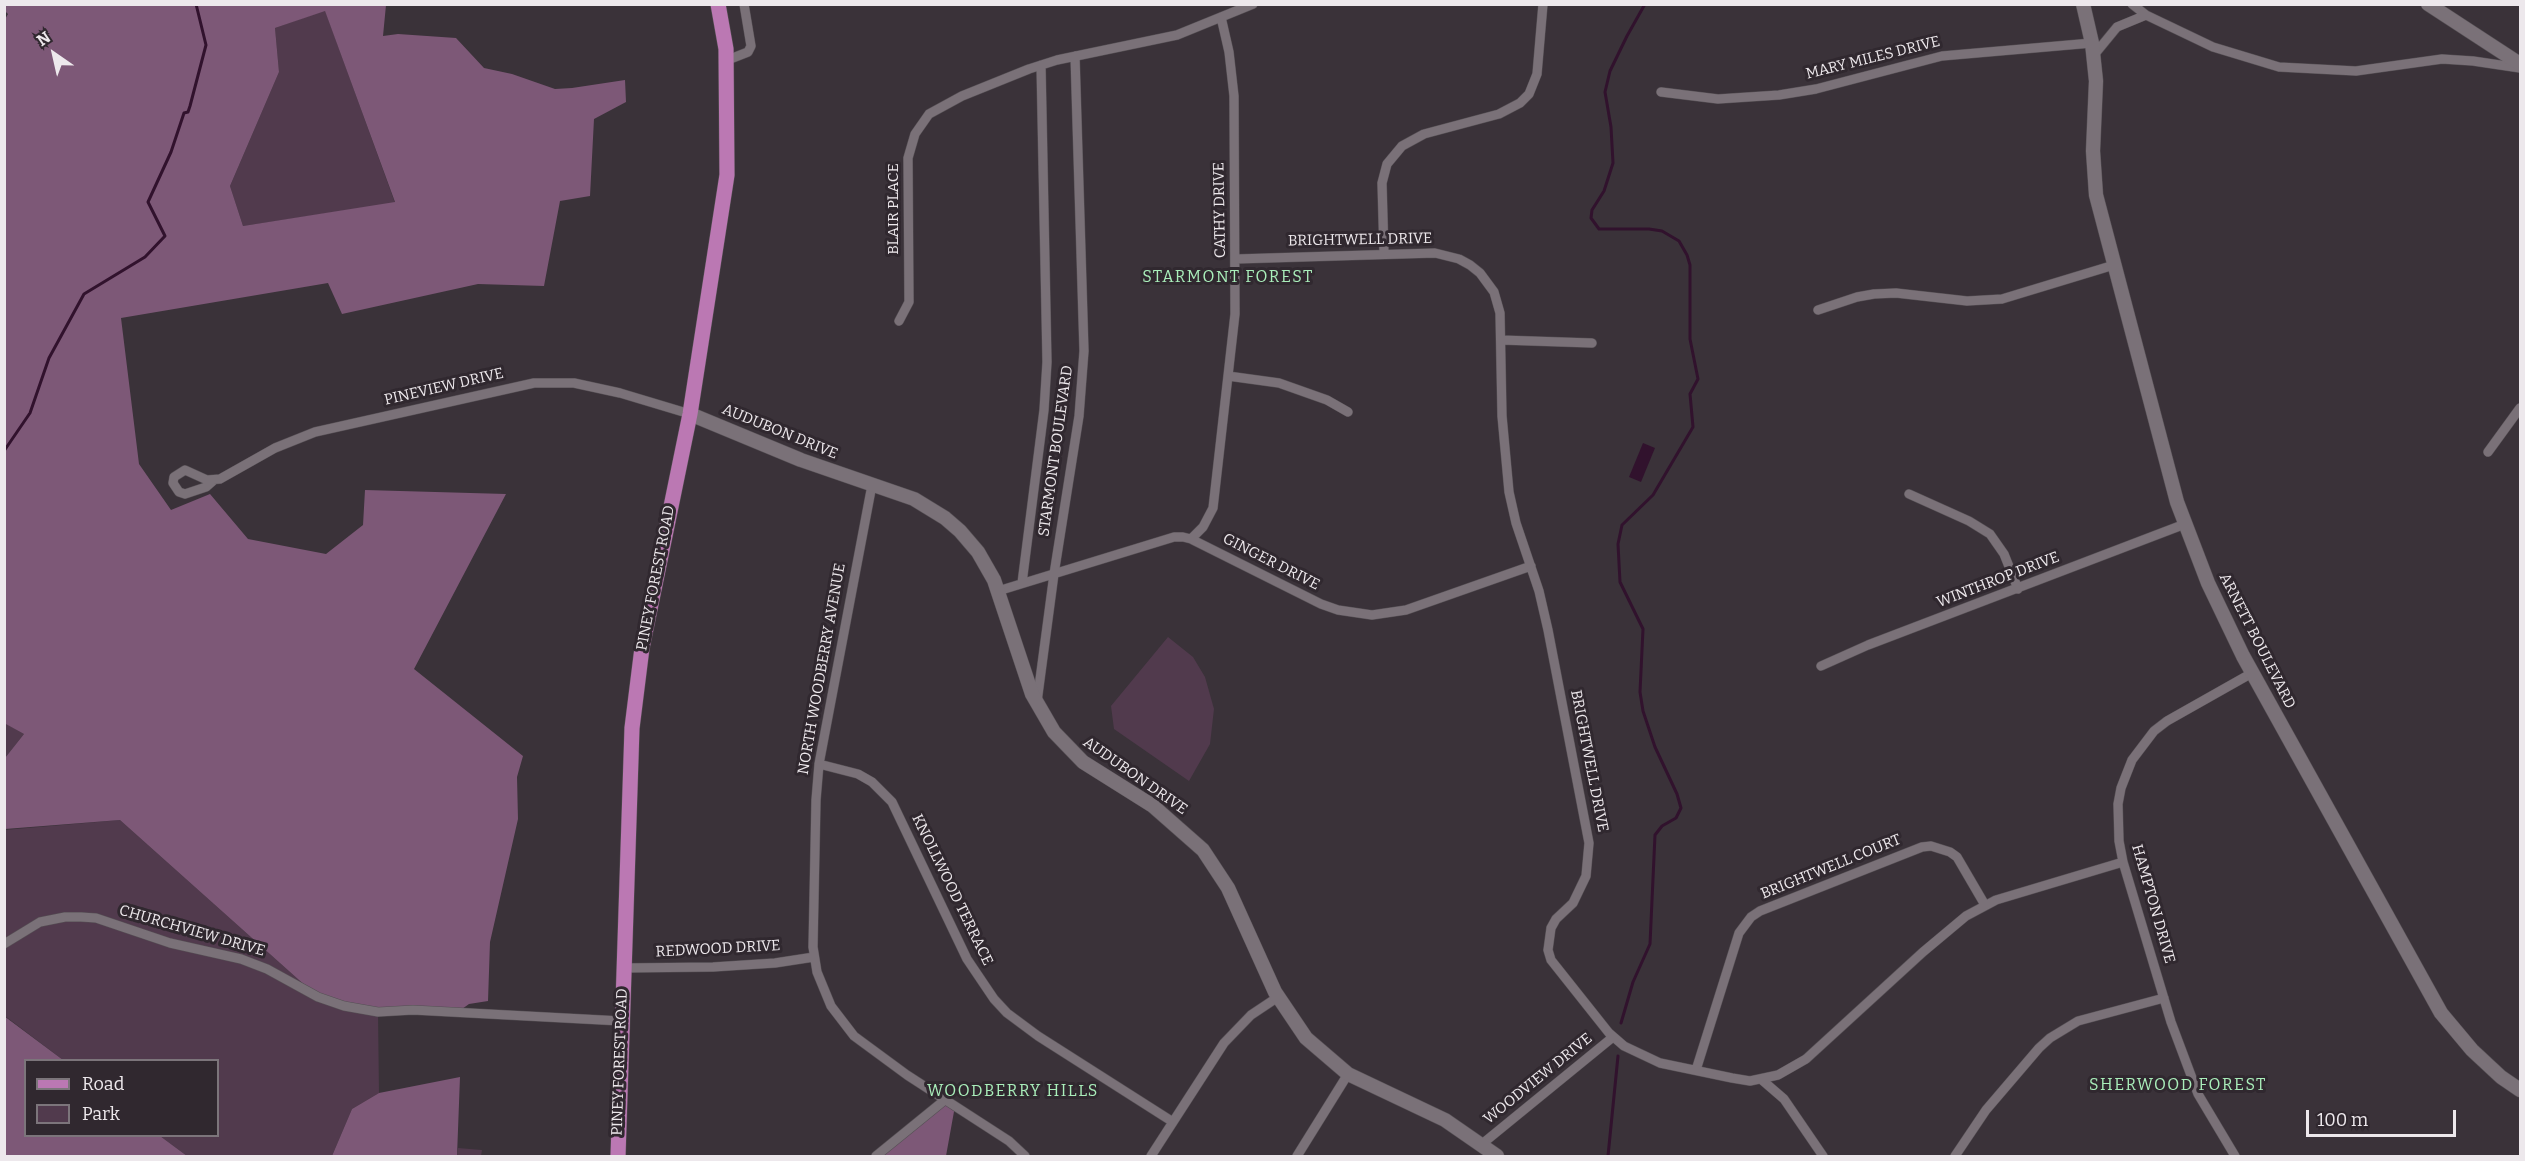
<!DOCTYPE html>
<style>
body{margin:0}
#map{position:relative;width:2525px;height:1161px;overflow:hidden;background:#3a3239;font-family:Bitter,serif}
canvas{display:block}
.frame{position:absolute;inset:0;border:6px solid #ede8ec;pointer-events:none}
.legend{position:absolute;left:24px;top:1059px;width:195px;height:78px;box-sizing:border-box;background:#30282f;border:2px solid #7c757b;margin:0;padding:8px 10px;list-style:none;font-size:18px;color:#ede8ec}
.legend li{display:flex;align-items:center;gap:12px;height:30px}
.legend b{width:30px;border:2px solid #7c757b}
.north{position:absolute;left:24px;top:24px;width:60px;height:60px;-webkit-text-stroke:4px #30282f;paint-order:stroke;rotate:326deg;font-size:16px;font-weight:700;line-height:24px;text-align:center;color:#ede8ec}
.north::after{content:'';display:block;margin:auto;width:21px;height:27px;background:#ede8ec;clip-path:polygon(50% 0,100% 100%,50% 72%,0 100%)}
.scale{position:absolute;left:2306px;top:1110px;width:150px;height:27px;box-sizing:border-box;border:3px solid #ede8ec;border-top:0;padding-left:8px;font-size:18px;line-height:21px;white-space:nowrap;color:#ede8ec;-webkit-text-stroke:4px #30282f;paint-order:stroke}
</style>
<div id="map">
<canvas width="2525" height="1161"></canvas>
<div class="frame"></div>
<ul class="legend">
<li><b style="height:8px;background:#bb78b3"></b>Road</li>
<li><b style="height:16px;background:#513a4d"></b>Park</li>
</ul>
<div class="north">N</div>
<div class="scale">100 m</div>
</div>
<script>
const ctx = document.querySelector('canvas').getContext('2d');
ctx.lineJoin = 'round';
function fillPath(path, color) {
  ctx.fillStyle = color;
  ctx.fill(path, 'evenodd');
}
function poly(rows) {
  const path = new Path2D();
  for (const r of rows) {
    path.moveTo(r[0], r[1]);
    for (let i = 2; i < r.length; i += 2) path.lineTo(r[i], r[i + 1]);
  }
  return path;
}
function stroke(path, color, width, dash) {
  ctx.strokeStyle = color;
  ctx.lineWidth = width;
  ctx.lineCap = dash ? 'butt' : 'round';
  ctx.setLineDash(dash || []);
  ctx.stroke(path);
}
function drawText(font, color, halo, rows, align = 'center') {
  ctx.font = font + ' Bitter,serif';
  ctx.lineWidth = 6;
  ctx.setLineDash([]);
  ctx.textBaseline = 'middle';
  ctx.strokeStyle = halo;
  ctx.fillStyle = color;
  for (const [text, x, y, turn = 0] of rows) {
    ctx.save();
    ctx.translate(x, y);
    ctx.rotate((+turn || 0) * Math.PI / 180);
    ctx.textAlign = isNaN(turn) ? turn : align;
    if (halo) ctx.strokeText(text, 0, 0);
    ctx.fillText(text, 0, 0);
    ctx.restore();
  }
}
const green = poly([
 [325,10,395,203,243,226,230,186,279,72,275,28],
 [1168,637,1193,657,1205,677,1214,709,1210,744,1189,781,1114,729,1111,706],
 [5,723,24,734,5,758],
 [120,820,318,997,378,1012,379,1093,352,1109,332,1156,187,1156,160,1136,218,1136,218,1060,63,1060,5,1016,4,830],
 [458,1148,482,1150,481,1156,457,1156]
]);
const forest = poly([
 [5,4,386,5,383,36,398,34,456,38,484,68,512,74,555,89,572,88,625,80,626,102,594,119,590,196,560,201,544,286,478,284,342,314,328,283,121,318,139,464,171,510,210,494,248,539,326,554,363,525,365,490,506,494,414,669,523,756,517,777,518,819,490,942,488,1001,469,1004,455,1014,378,1012,318,997,120,820,5,829,5,758,24,734,4,723,4,21,8,14,5,11],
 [325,11,395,202,243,226,230,186,279,72,275,28],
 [4,1016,63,1060,26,1060,26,1136,160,1136,187,1156,5,1156],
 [460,1077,457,1156,332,1156,352,1109,379,1093],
 [946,1099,955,1106,946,1156,876,1156]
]);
const water = poly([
 [1643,443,1655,448,1641,482,1629,477]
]);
const stream = poly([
 [4,451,30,413,49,358,84,294,145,257,165,236,148,202,171,152,184,113,188,112,190,106,206,45,196,4],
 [1621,1023,1633,982,1650,944,1655,835,1662,826,1676,818,1681,808,1677,794,1655,747,1643,711,1640,692,1643,629,1620,582,1618,544,1622,525,1653,495,1693,427,1690,394,1698,379,1690,339,1690,265,1687,255,1679,241,1662,231,1649,229,1599,229,1591,218,1592,210,1604,191,1613,163,1611,127,1605,92,1610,71,1627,36,1645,4],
 [1608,1156,1618,1056]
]);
const street = poly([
 [2132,4,2146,15],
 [2094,55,2117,27,2146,15,2213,47,2279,67,2356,71,2442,59,2473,61,2520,68],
 [725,61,748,52,751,46,744,4],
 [1661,92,1718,99,1779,95,1816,89,1942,56,2092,43],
 [1384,254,1382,183,1387,164,1402,146,1424,134,1499,114,1520,103,1529,94,1537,74,1543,4],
 [1236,259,1435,253,1459,259,1470,265,1480,273,1494,292,1500,313,1502,416,1509,492,1516,523,1539,591,1548,630,1589,843,1586,876,1573,903,1556,919,1551,928,1548,950,1551,960,1609,1033,1624,1046,1660,1063,1732,1078,1750,1081,1778,1075,1806,1059,1923,952,1966,916,1996,900,2123,862],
 [1818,310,1857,297,1874,294,1896,293,1967,301,2002,299,2114,265],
 [899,321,909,302,908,158,915,134,929,114,962,96,1029,69,1057,60,1177,35,1253,4],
 [1501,340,1592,343],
 [1228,376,1279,383,1327,400,1348,412],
 [2488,452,2520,408],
 [214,480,206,487,185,494,179,492,173,483,174,477,185,470,207,480,220,479,275,448,315,432,534,383,574,383,620,393,690,414],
 [872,485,819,764,816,800,813,947,817,972,831,1006,854,1036,907,1075,1009,1141,1025,1156],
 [1909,494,1969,521,1990,534,2004,554,2018,589],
 [1191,539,1203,527,1213,508,1235,314,1234,96,1229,52,1221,17],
 [1022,583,1044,410,1047,362,1041,65],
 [998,591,1174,537,1183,537,1191,539,1321,604,1338,610,1372,615,1406,610,1531,566],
 [1821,666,1868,645,2185,524],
 [1037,702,1054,574,1079,416,1084,351,1075,56],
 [819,764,858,774,872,782,892,802,967,959,994,999,1007,1013,1038,1036,1173,1122],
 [4,944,40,922,65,917,81,917,96,918,170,943,241,959,267,969,318,997,344,1006,378,1012,413,1010,621,1021],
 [623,968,713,967,775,963,814,957],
 [1696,1070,1739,933,1751,917,1760,911,1922,847,1931,846,1950,852,1957,857,1985,905],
 [1762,1080,1784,1099,1823,1156],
 [1482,1144,1613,1037],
 [876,1156,946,1099],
 [1151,1156,1224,1043,1251,1015,1278,997],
 [1297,1156,1348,1074],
 [1955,1156,1986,1110,2039,1048,2050,1038,2078,1021,2164,998],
 [2235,1156,2198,1094,2171,1022,2123,862,2119,841,2118,804,2121,788,2132,760,2154,731,2167,721,2252,673]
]);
const secondary = poly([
 [2083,4,2092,43,2096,81,2093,151,2096,195,2177,502,2208,583,2243,656,2441,1013,2472,1050,2501,1077,2520,1090],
 [2428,4,2520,64],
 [690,414,801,460,914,499,945,518,960,531,978,552,994,580,1032,694,1054,732,1083,762,1153,806,1203,850,1228,888,1275,992,1306,1038,1348,1074,1445,1120,1497,1156]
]);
const primary = poly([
 [618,1156,632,728,642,648,690,414,727,175,726,49,718,4]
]);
const streetNames = [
 ["MARY MILES DRIVE",1873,58,-14],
 ["BLAIR PLACE",894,209,-90],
 ["CATHY DRIVE",1220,210,-91],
 ["BRIGHTWELL DRIVE",1360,240,-1],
 ["PINEVIEW DRIVE",444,387,-13],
 ["AUDUBON DRIVE",780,432,22],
 ["STARMONT BOULEVARD",1056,451,-82],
 ["GINGER DRIVE",1271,562,27],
 ["PINEY FOREST ROAD",656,578,-79],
 ["WINTHROP DRIVE",1998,580,-21],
 ["ARNETT BOULEVARD",2257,641,63],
 ["NORTH WOODBERRY AVENUE",822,669,-80],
 ["BRIGHTWELL DRIVE",1589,761,79],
 ["AUDUBON DRIVE",1135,776,35],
 ["BRIGHTWELL COURT",1831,867,-22],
 ["KNOLLWOOD TERRACE",952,890,64],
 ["HAMPTON DRIVE",2153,904,74],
 ["CHURCHVIEW DRIVE",192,931,16],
 ["REDWOOD DRIVE",718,949,-3],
 ["PINEY FOREST ROAD",620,1062,-88],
 ["WOODVIEW DRIVE",1538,1079,-39]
];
const neighbourhoodNames = [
 ["STARMONT FOREST",1228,278],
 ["SHERWOOD FOREST",2178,1086],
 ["WOODBERRY HILLS",1013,1092]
];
fillPath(green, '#513a4d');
fillPath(forest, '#7d5877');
fillPath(water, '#31122d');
stroke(stream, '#31122d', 3);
stroke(street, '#565055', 10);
stroke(secondary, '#565055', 15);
stroke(primary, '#565055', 16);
stroke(street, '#7a7178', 9);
stroke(secondary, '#7a7178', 14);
stroke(primary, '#bb78b3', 15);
drawText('15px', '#ede8ec', '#30282f', streetNames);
ctx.letterSpacing = '1.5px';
drawText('16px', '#aaefbb', '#30282f', neighbourhoodNames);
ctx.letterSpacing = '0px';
</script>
